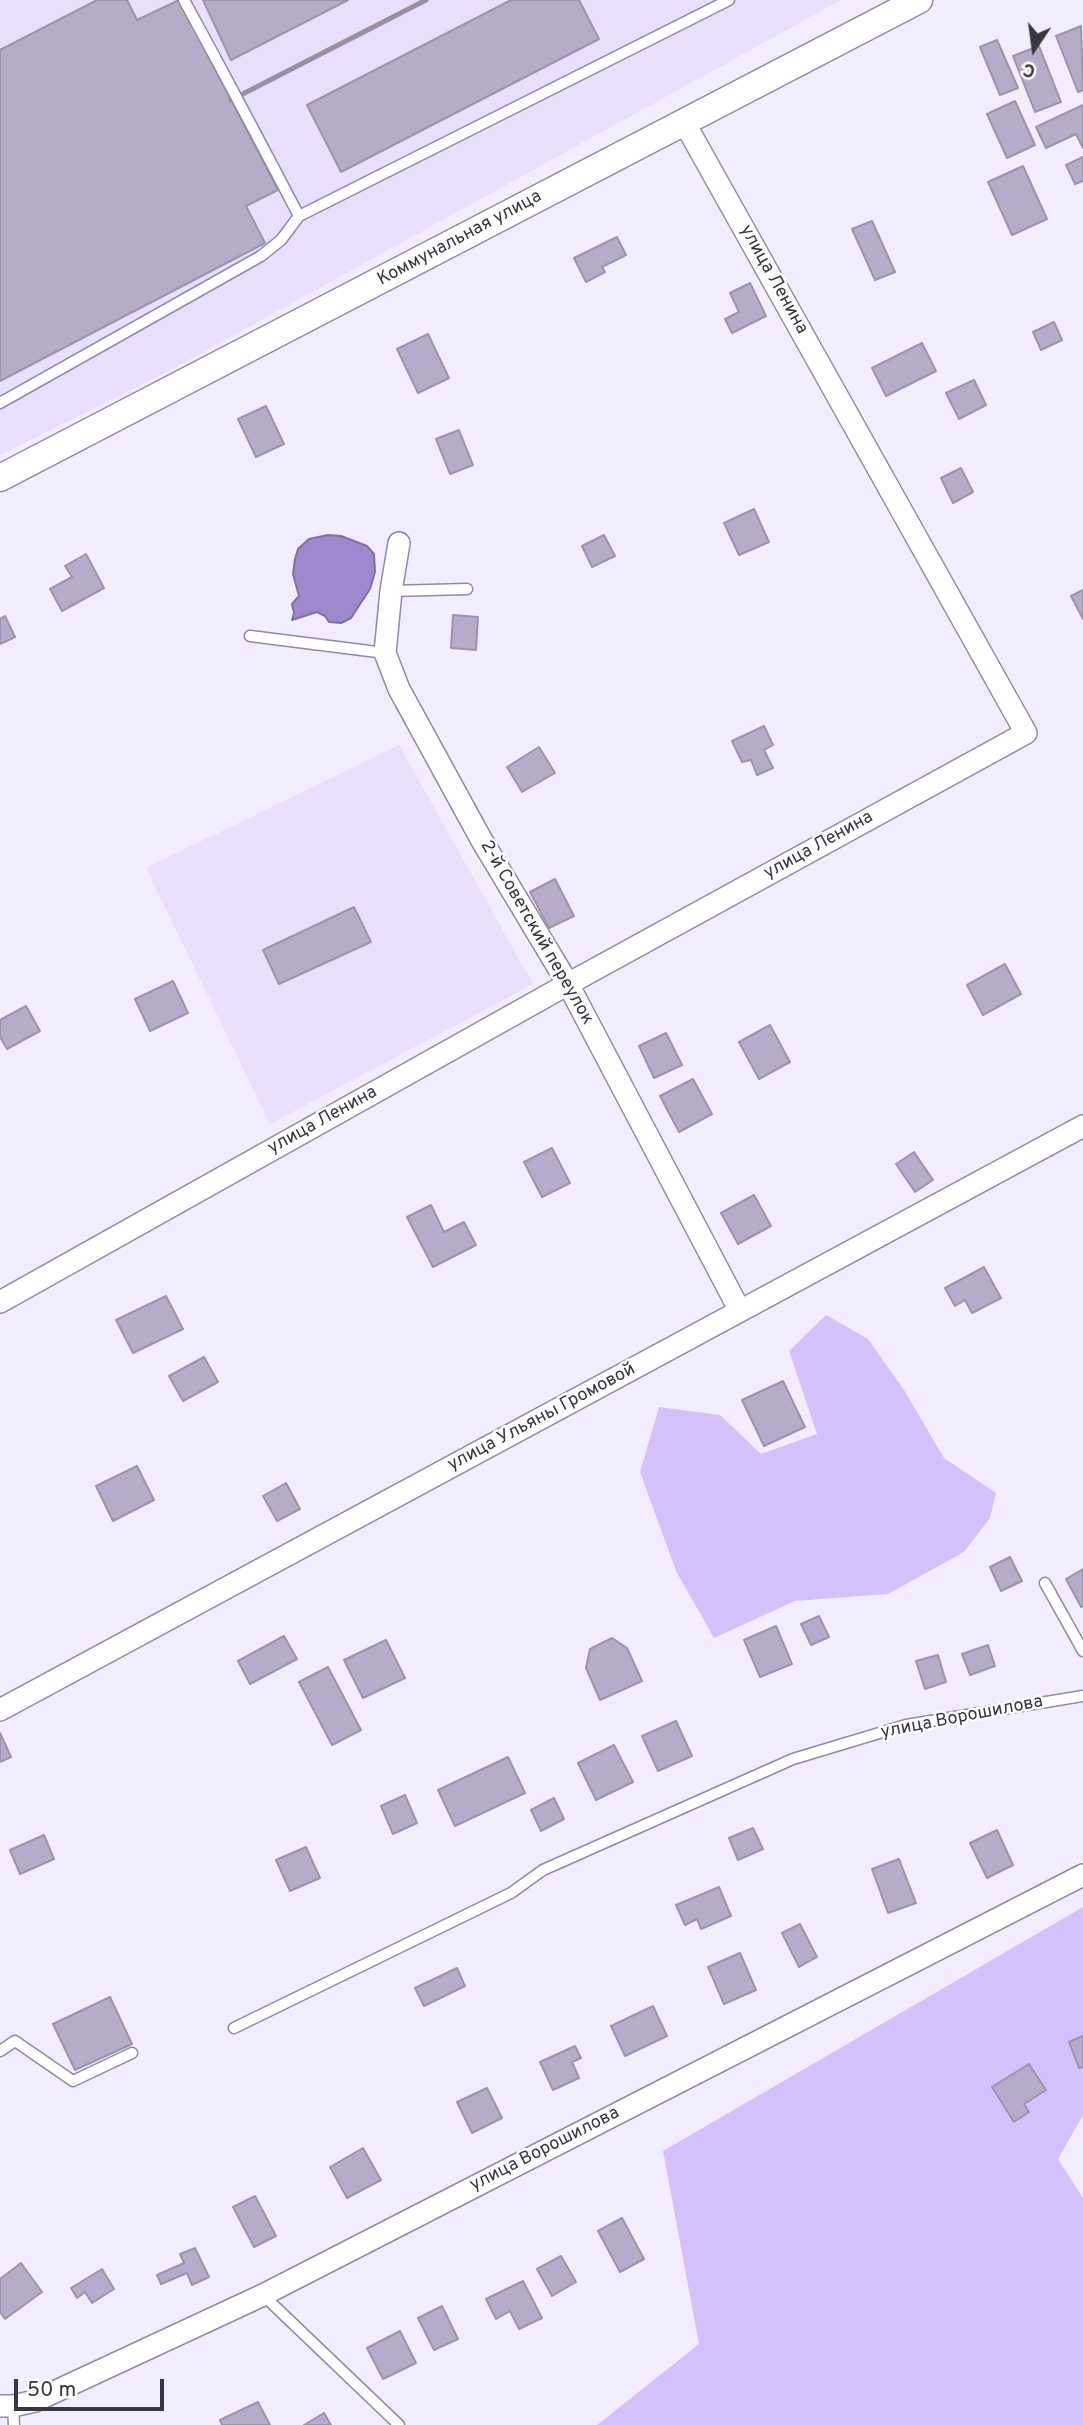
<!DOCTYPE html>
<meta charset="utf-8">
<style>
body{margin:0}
#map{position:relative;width:1083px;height:2425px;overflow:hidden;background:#f2ecff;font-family:Overpass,sans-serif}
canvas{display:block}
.north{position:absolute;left:999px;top:14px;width:70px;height:70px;-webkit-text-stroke:5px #fff;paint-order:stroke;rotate:193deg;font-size:19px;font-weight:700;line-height:28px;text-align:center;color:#393541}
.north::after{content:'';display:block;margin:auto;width:24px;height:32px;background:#393541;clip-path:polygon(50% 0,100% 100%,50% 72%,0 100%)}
.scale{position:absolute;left:14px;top:2379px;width:150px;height:32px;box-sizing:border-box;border:4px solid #393541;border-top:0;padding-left:9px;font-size:21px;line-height:24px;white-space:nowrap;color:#393541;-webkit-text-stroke:5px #fff;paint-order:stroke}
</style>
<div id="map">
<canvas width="1083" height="2425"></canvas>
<div class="north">С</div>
<div class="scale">50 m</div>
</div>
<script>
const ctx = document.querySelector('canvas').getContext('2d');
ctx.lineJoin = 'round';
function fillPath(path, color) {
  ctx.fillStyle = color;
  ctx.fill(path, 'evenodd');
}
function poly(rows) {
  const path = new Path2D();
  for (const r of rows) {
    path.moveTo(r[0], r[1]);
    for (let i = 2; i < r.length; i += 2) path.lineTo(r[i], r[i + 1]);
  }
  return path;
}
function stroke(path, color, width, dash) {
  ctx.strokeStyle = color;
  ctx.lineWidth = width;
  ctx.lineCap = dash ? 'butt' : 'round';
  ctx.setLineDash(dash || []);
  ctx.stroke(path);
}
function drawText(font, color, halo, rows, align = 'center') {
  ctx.font = font + ' Overpass,sans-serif';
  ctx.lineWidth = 5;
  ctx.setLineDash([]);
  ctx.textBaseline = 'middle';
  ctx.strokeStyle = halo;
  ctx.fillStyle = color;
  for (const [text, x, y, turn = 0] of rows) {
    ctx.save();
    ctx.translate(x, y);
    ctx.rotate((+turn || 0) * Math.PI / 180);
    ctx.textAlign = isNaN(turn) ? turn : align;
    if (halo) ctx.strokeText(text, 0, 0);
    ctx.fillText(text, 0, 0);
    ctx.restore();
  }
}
const built = poly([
 [0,0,841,0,167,372,0,455],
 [399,745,533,984,270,1124,146,868]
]);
const green = poly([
 [826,1315,868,1339,904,1390,944,1458,996,1493,990,1518,964,1552,888,1594,795,1601,714,1638,676,1571,640,1472,659,1407,720,1415,761,1454,817,1434,789,1351],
 [1083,1907,1083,2115,1058,2159,1083,2198,1083,2425,597,2425,699,2344,663,2151]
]);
const water = poly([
 [328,535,341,536,367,546,374,554,375,572,370,589,351,618,341,623,329,622,325,616,317,612,292,620,294,613,292,604,299,596,293,574,295,559,298,549,309,539,328,535]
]);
const building = poly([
 [97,0,127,0,137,20,179,0,278,190,246,206,265,243,0,381,0,50,97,0],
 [203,0,348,0,231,60,203,0],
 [511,0,579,0,599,39,341,172,307,105,511,0],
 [1081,26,1083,90,1078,92,1056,36,1081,26],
 [997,40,1018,88,1000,95,980,47,997,40],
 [1039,46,1061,102,1035,112,1013,56,1039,46],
 [1015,101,1035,145,1007,158,987,114,1015,101],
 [1083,105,1083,148,1076,134,1046,148,1036,127,1083,105],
 [1083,157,1083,181,1075,184,1066,165,1083,157],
 [1023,166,1047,219,1012,235,988,182,1023,166],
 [872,221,895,272,875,280,852,229,872,221],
 [617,237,626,255,602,267,605,272,586,282,574,258,617,237],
 [750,283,766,316,732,333,725,319,739,312,730,293,750,283],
 [1054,322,1062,340,1041,350,1033,332,1054,322],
 [428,334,449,378,418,393,397,349,428,334],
 [922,343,936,371,886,396,872,368,922,343],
 [974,380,986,405,959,419,946,393,974,380],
 [266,406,284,444,256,457,238,419,266,406],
 [459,430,473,465,450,474,436,439,459,430],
 [961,468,973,492,953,503,941,478,961,468],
 [754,509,769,542,739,555,724,523,754,509],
 [604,535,615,556,592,567,582,546,604,535],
 [86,554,104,588,62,611,50,589,72,577,65,566,86,554],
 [1083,590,1083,619,1071,596,1083,590],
 [453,615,478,617,476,650,451,648,453,615],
 [5,616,15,637,0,644,0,619,5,616],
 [764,726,773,745,764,750,773,768,757,775,751,760,742,762,732,741,764,726],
 [539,747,555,773,522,792,507,767,539,747],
 [555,879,574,916,549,928,530,892,555,879],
 [354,907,371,942,279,984,263,950,354,907],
 [1005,964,1021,994,983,1015,967,985,1005,964],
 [173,981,188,1013,150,1031,135,999,173,981],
 [26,1006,40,1031,7,1049,0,1037,0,1020,26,1006],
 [770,1025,790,1062,759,1079,739,1042,770,1025],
 [666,1033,682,1065,654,1078,639,1046,666,1033],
 [693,1079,712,1114,679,1132,660,1096,693,1079],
 [552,1148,570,1183,542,1197,524,1162,552,1148],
 [914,1152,933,1180,915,1192,896,1164,914,1152],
 [754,1195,771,1226,738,1244,721,1213,754,1195],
 [431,1205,444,1232,464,1222,476,1245,433,1267,407,1217,431,1205],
 [984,1267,1001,1298,972,1313,965,1300,955,1306,945,1288,984,1267],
 [166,1296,183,1329,133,1353,116,1320,166,1296],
 [204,1357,218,1382,183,1401,169,1376,204,1357],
 [783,1381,805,1427,764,1446,742,1400,783,1381],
 [137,1466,154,1500,113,1521,96,1486,137,1466],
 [286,1483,300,1509,277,1521,263,1496,286,1483],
 [1010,1557,1022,1581,1001,1591,990,1567,1010,1557],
 [1083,1569,1083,1606,1081,1607,1066,1579,1083,1569],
 [819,1616,829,1637,811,1645,801,1624,819,1616],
 [776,1626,792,1664,760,1677,744,1640,776,1626],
 [284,1636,297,1659,250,1684,238,1661,284,1636],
 [612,1638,627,1648,642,1681,600,1700,586,1668,590,1649,612,1638],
 [386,1640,405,1678,363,1698,344,1660,386,1640],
 [988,1645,995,1666,970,1675,962,1654,988,1645],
 [938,1655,946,1682,925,1689,916,1661,938,1655],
 [328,1667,361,1730,332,1745,299,1682,328,1667],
 [676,1721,692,1756,658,1771,642,1736,676,1721],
 [0,1733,11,1757,0,1762,0,1733],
 [614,1745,633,1782,596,1800,578,1763,614,1745],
 [508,1757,525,1793,455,1826,438,1790,508,1757],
 [405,1795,417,1823,393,1834,381,1806,405,1795],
 [554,1798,564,1819,541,1831,531,1810,554,1798],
 [753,1828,763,1849,738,1860,729,1838,753,1828],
 [997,1830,1013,1865,987,1878,970,1843,997,1830],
 [44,1835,54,1859,20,1874,10,1850,44,1835],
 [306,1847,320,1878,290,1891,276,1860,306,1847],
 [899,1859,916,1903,888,1913,872,1869,899,1859],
 [719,1887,731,1916,701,1929,697,1919,685,1925,676,1905,719,1887],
 [800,1924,817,1957,799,1967,782,1933,800,1924],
 [740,1953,756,1990,724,2004,708,1967,740,1953],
 [457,1968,465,1986,424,2006,415,1988,457,1968],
 [110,1997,132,2044,75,2070,53,2024,110,1997],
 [653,2006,667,2036,625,2056,611,2026,653,2006],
 [1083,2036,1083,2067,1079,2068,1069,2042,1083,2036],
 [575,2046,581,2058,572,2062,579,2078,553,2090,540,2062,575,2046],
 [1029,2064,1046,2090,1024,2104,1029,2112,1014,2122,992,2087,1029,2064],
 [487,2088,502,2118,472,2133,457,2102,487,2088],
 [363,2148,381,2180,347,2198,330,2167,363,2148],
 [255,2196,276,2236,254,2247,233,2207,255,2196],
 [622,2218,644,2259,620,2272,598,2231,622,2218],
 [195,2248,209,2277,192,2285,187,2273,161,2284,157,2275,184,2263,180,2254,195,2248],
 [561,2256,576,2282,552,2296,537,2269,561,2256],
 [21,2263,42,2292,5,2319,0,2312,0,2279,21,2263],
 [102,2269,114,2289,92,2303,85,2292,77,2298,71,2288,102,2269],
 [523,2281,542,2318,519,2329,510,2311,496,2319,486,2299,523,2281],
 [442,2306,458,2339,434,2350,418,2318,442,2306],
 [400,2331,416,2363,383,2379,367,2348,400,2331],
 [258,2402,270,2425,222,2425,220,2420,258,2402],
 [324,2413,331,2425,304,2425,324,2413]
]);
const service = poly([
 [184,0,216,59],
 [257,136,299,216],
 [0,403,261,256,281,240,299,216,729,0],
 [391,591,467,589],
 [250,636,385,653],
 [1045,1583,1083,1651],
 [234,2028,511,1893,543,1870,793,1759,906,1725,1083,1696],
 [0,2051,15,2041,73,2081,132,2053],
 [263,2295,399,2425],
 [13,2406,14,2425]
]);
const minor = poly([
 [399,543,391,591,385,653,399,689,481,839,568,984,740,1311],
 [0,1302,568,984,1026,733,684,122],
 [0,1710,1083,1126],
 [0,2406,13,2406,35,2401,263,2295,1083,1875]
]);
const tertiary = poly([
 [0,478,919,0]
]);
const rail = poly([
 [231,100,426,0]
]);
const serviceBridge = poly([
 [216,59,257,136]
]);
const streetNames = [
 ["Коммунальная улица",460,239,-28],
 ["улица Ленина",773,280,61],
 ["улица Ленина",819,846,-29],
 ["2-й Советский переулок",536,933,60],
 ["улица Ленина",323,1121,-29],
 ["улица Ульяны Громовой",542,1418,-28],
 ["улица Ворошилова",962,1718,-11],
 ["улица Ворошилова",545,2150,-27]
];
fillPath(built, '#e8defd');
fillPath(green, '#d5c0fe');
fillPath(water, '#a188ce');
stroke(water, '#826fa4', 2);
fillPath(building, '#b6acca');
stroke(building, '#9c93b0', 2);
stroke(service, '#9289a6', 13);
stroke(minor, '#9289a6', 24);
stroke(tertiary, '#9289a6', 29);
stroke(service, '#fff', 10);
stroke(minor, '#fff', 21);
stroke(tertiary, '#fff', 26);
stroke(rail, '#9792a2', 5);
stroke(serviceBridge, '#9289a6', 13, []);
stroke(serviceBridge, '#fff', 10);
drawText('18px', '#393541', '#fff', streetNames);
</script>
